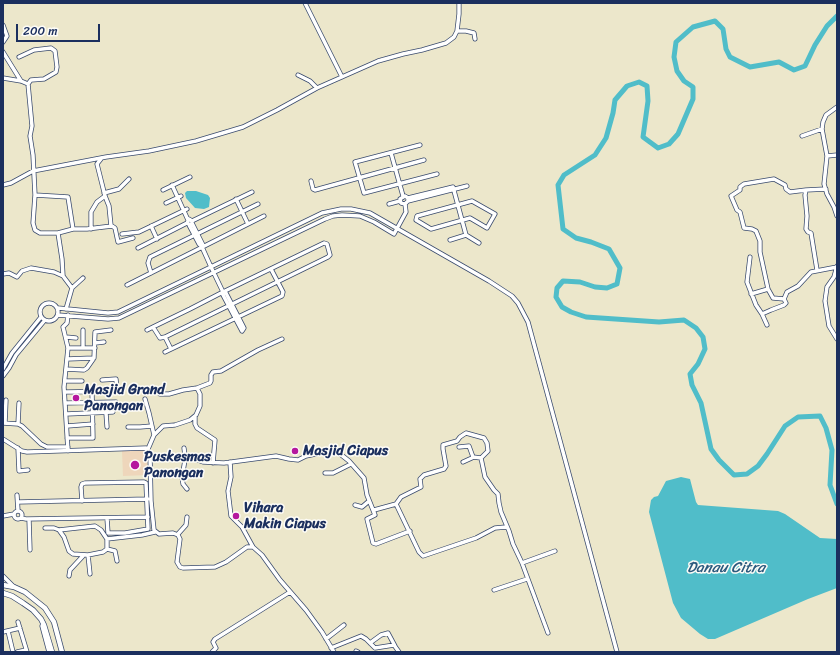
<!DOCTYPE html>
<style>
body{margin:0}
#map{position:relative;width:840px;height:655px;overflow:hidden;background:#ece7cb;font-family:Sriracha,sans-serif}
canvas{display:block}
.frame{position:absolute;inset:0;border:4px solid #1b2f5e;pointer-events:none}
.scale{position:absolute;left:16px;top:24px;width:84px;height:18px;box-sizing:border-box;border:2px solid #1b2f5e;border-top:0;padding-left:5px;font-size:12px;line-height:14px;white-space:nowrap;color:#1b2f5e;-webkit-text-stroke:3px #fdfcf7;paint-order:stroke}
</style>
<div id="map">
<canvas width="840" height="655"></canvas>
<div class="frame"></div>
<div class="scale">200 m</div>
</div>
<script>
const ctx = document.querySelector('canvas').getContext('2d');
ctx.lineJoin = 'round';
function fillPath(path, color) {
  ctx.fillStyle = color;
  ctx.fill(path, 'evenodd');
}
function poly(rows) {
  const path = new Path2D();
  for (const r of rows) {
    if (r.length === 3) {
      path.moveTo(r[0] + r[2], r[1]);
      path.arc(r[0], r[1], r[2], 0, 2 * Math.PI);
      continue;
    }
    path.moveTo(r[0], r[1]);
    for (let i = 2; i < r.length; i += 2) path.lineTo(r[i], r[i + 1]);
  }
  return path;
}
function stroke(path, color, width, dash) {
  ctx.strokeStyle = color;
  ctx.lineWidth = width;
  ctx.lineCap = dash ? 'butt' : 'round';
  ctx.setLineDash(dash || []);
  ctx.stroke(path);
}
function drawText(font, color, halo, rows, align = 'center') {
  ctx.font = font + ' Sriracha,sans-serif';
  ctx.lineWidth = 3;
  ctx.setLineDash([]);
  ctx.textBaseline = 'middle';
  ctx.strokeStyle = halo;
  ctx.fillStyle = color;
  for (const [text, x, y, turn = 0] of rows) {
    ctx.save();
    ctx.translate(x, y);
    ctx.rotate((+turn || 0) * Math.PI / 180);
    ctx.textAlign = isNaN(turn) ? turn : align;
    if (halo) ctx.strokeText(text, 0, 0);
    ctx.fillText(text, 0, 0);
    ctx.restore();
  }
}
const built = poly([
 [145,450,147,455,148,475,123,476,122,451]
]);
const water = poly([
 [187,191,196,191,208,195,210,198,209,207,204,209,195,208,186,198,185,193],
 [681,477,690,479,696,502,698,505,778,511,785,514,820,538,837,539,837,588,808,599,715,639,708,639,700,634,681,618,673,603,649,512,651,500,654,497,658,496,666,481]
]);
const river = poly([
 [837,16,827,26,815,45,805,66,794,70,779,62,750,67,730,57,726,49,723,29,715,21,693,27,676,42,674,57,677,71,684,81,693,87,693,99,678,134,669,144,658,148,643,137,648,101,647,86,639,82,627,86,615,100,613,113,606,138,595,155,564,175,558,185,563,229,576,238,591,242,609,249,620,268,617,284,607,288,595,287,580,282,563,281,557,288,556,297,562,307,571,312,586,317,659,322,684,320,696,328,703,337,705,349,698,364,690,374,692,385,701,403,711,449,719,460,734,475,747,474,758,466,767,454,785,426,798,417,820,416,826,428,832,450,830,485,837,504]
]);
const minor = poly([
 [305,3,342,77],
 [3,25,7,36,3,42],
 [457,31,466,31,474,33,475,39],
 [3,52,21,81],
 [19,57,34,50,51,48,55,51,57,67,56,72,44,79,31,80,28,84],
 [298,75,310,81,317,88],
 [3,78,21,81,28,84],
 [28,84,32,126,30,136,33,155,35,195,33,223,35,230,40,233,58,233,73,229,87,229,112,226,115,228,118,242,133,238],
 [837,107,826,115,823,122,822,129,827,156,824,184,827,194,834,207,837,216],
 [802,136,822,129],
 [420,145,355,162,364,193,437,174],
 [391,153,403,196],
 [827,156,837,155],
 [101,159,97,164,105,196,109,206,111,226],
 [311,181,313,189,315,190,424,160],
 [3,185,11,183,33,171,106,157,149,151,196,141,243,127,277,110,317,88,378,61,403,54,422,50,446,43,454,37,457,31,459,14,459,3],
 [172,185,188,220],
 [163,190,190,177],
 [806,190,805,195,807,216,806,229,808,232,811,233,817,270],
 [104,193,119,189,129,179],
 [35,195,68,197,73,229],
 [408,198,453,187,466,235],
 [236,199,248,224],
 [408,201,408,198,405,196,400,199,401,203,405,204,408,201,467,186],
 [472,201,495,214,487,228,470,218,431,229,416,220,417,216,472,201],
 [166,203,181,196],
 [389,204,400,201],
 [192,221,192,223,191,225,187,223,189,219,192,221,252,192],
 [192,223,203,245,202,247,211,267,223,292,223,295,242,331],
 [189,225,199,244,202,247],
 [151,226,157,239],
 [91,229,91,212,97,202,105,196],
 [58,233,62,259,63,276],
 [122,234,139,232,187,209],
 [450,240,466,235,479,243],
 [138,248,187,223],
 [750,257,747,282,756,305,762,314],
 [837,266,834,277,827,287,825,301,829,326,837,339],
 [151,273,148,263,150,257,258,204],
 [3,274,9,273,17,277,22,271,31,268,54,272,63,276,72,288,66,309],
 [127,285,264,216],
 [72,288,83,278],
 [768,289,773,298,784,299,787,292,798,286,811,272,837,267],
 [223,292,226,293,244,328,242,331],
 [751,294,768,289,760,252,760,241,756,231,752,229,744,228,740,212,737,210,731,196,740,190,740,187,744,184,774,179,785,185,786,189,790,192,806,190,826,189],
 [49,312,9],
 [58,308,108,313,118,312,322,213,341,209,351,209,370,213,489,281,512,296,518,303,528,322,617,652],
 [58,315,108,319,119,318,325,219,333,216,342,215,360,216,374,222,394,234,406,212,405,204],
 [767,325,762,314,771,310,784,305,786,303,784,299],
 [147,330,153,327,190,309,223,292,324,243,327,244,330,255,328,257,165,337,160,338,153,327],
 [66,337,76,338],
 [165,337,171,349],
 [95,343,104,342],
 [68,348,95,348],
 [83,348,83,330],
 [165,352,282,296,283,292,271,269],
 [67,359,94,358],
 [3,369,12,353,41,317],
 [66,369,84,370,87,368,94,358,95,332,111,330],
 [3,376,9,368,16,355,45,320],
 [102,380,116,379,117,391],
 [65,381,82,381],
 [65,392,122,391],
 [160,394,169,394,183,390,197,388],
 [145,399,149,413,154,435],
 [66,403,116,402],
 [106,413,107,427],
 [66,414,113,412],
 [195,417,195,424,197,428,215,440,213,463],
 [3,423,18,424,22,426,41,444,47,447,68,447],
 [5,423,6,400],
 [18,424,19,403],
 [67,426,93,424],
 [128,427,140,427,152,426],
 [67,438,93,438,92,391],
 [3,439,22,451,27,452,146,448,150,456,151,501,154,530,159,534,173,533,178,535,180,539,177,562,180,567,183,568,215,567,226,562,247,547,253,547,262,555,280,580,306,610,322,632,334,652],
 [459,447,469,446,473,457,481,458],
 [18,448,19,471,28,470],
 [184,448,185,456],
 [148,449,154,435,163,426,175,425,190,420,196,415,200,406,200,394,197,388,210,383,211,381,211,375,213,372,221,371,258,350,282,339],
 [68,451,64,387,68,348,63,327,67,323,68,315],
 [150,456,165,457,187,456,203,462,224,463,276,456,289,459,298,460,306,456,335,450,349,461,364,478,367,495,375,515,367,519,373,543,376,544,410,531],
 [230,462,231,477,228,491,231,516,242,527,253,547],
 [463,462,474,457],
 [325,473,333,473,351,464],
 [187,489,183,484,182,477,185,460,189,456],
 [17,495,18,511],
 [82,501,81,487,82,484,85,483,144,482,146,483,148,529,125,533,108,533,107,518],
 [18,502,148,499],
 [396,504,419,552,423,556,476,538,495,528,506,527],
 [355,505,362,507,369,501],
 [374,510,396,504,401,497,421,487,420,479,424,475,444,469,446,466,443,449,443,445,457,441,460,437,466,433,484,438,487,443,488,451,481,458,485,477,494,490,498,494,499,503,501,512,509,531,513,544,522,563,548,633],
 [18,515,4],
 [3,516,14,514],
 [21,518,26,519,148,517],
 [29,519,30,550],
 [45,528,54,528,59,530,95,526,101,530,107,539,107,549,103,552,88,555,73,554,69,551,64,537,59,530],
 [178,534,186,525,187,517],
 [107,539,142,535,155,532],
 [107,549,115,551,117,561],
 [88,555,90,574],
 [522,563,555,551],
 [3,576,14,587],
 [69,576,70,570,83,556],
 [494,590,527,579],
 [18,622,27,652],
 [43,623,42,626,49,652],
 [8,631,13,652],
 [3,632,20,628],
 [326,639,344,625],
 [370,643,381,635,388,633,395,646],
 [331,648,361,636,366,639,375,648,394,645,399,652],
 [356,651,358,652],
 [17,652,26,650],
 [212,652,216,648,213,642,215,639,290,592]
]);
const major = poly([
 [3,585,14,587,25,592,45,608,54,622,62,652],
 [3,593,12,596,23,603,33,610,41,619,44,625,52,652]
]);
const markers = [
 [76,398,4,"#b5179e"],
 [295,451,4,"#b5179e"],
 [135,465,5,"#b5179e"],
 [236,516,4,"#b5179e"]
];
const poiNames = [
 ["Masjid Grand",84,390],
 ["Panongan",84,406],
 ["Masjid Ciapus",303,451],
 ["Puskesmas",144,457],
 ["Panongan",144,473],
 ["Vihara",244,508],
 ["Makin Ciapus",244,524]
];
const waterNames = [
 ["Danau Citra",726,568]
];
fillPath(built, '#eed6bb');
fillPath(water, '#50bdc9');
stroke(river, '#50bdc9', 5);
stroke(minor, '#3a4b6e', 5);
stroke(major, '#3a4b6e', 6);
stroke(minor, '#fff', 3.5);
stroke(major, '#fff', 4.5);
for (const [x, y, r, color] of markers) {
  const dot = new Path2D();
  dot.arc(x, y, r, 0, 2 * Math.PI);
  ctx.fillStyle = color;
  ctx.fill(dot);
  stroke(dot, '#fdfcf7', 1.5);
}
drawText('bold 14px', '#1b2f5e', '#fdfcf7', poiNames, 'left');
drawText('italic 15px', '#2b5a7e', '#fdfcf7', waterNames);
</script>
